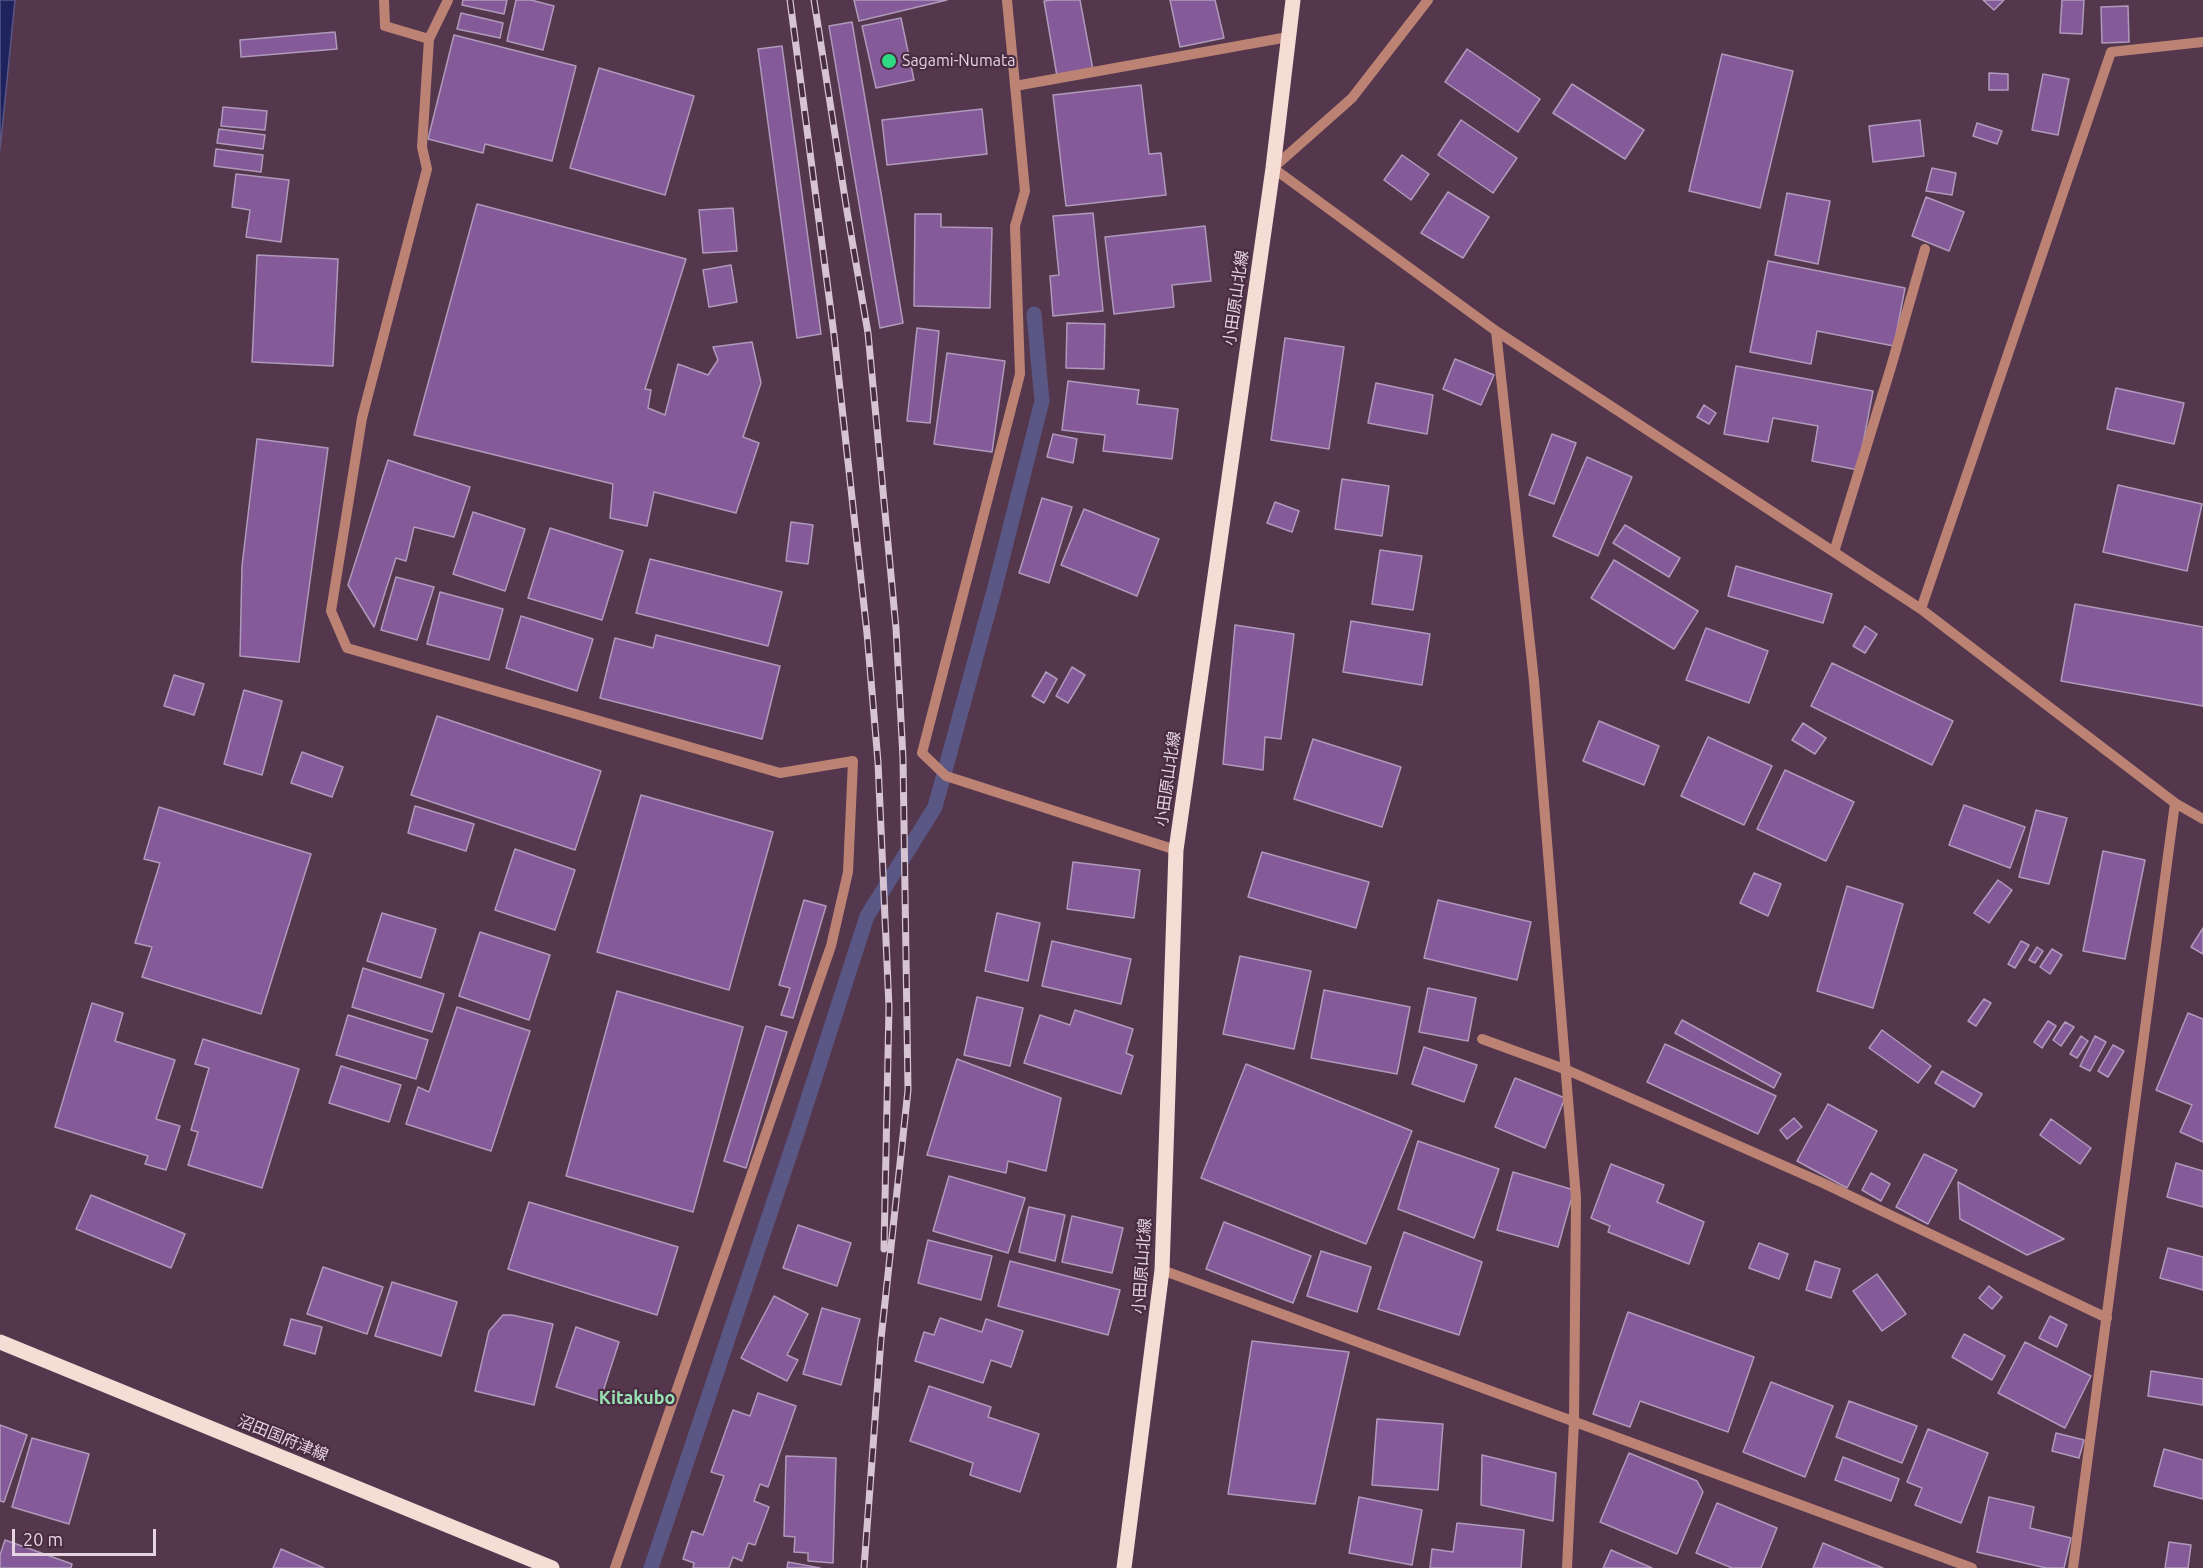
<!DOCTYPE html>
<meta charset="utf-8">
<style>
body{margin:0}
#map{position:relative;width:2203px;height:1568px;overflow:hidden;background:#54374d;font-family:Ubuntu,sans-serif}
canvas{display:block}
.scale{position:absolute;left:12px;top:1529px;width:144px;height:27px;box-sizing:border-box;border:3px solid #e6d4e1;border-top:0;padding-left:8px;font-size:18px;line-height:21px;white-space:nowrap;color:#e6d4e1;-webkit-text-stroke:4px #482c42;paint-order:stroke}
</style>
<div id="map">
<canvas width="2203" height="1568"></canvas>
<div class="scale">20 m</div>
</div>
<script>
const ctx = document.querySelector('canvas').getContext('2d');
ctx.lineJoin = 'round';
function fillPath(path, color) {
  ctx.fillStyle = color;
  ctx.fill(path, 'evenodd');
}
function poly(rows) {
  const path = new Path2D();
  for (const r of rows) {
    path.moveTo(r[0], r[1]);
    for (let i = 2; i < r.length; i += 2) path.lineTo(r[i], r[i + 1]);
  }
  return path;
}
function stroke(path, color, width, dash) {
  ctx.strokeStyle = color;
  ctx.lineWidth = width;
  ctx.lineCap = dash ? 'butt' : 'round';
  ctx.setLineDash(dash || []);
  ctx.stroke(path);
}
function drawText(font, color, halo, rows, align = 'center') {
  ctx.font = font + ' Ubuntu,"Noto Sans JP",sans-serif';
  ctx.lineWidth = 4.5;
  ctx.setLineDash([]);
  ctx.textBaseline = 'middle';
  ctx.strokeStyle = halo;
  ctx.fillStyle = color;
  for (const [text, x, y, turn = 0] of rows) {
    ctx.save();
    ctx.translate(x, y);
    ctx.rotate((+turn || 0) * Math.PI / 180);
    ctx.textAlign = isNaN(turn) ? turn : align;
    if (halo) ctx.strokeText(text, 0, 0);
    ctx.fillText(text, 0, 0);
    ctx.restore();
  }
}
const water = poly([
 [0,0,15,0,0,150,0,0]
]);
const stream = poly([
 [651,1568,798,1130,867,916,935,807,995,587,1042,401,1034,314]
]);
const building = poly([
 [463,0,507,0,504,14,462,5,463,0],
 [516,0,531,0,554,6,543,50,507,41,516,0],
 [854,0,947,0,859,21,854,0],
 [1053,0,1080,0,1093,70,1057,76,1044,1,1053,0],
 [1170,0,1215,0,1224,38,1180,47,1170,0],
 [1983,0,2004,0,1994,10,1983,0],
 [2062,0,2084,0,2082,34,2060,33,2062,0],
 [2128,6,2129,42,2102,43,2101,7,2128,6],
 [461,13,503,23,500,38,457,29,461,13],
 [901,18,914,80,876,88,862,26,901,18],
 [852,22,903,323,880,328,829,26,852,22],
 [335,32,337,49,241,57,240,40,335,32],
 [454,35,576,66,552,161,485,144,483,153,428,139,454,35],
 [782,46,821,334,797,338,758,49,782,46],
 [1467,49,1540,99,1518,132,1445,82,1467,49],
 [1722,54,1793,71,1760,208,1689,191,1722,54],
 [599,68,694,96,665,195,570,168,599,68],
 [1989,73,2008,74,2008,90,1989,90,1989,73],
 [2043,74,2069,79,2058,135,2032,130,2043,74],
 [1572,84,1644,130,1625,159,1553,113,1572,84],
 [1141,85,1149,154,1161,153,1166,195,1066,206,1053,95,1141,85],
 [223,107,267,111,265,130,221,126,223,107],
 [982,109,987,154,887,165,882,120,982,109],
 [1461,120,1517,158,1493,193,1438,155,1461,120],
 [1920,120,1924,156,1873,162,1869,126,1920,120],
 [1977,123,2002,131,1997,144,1973,136,1977,123],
 [219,129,265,135,263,149,217,143,219,129],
 [216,149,263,155,261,172,214,166,216,149],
 [1402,155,1429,174,1411,200,1384,180,1402,155],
 [1932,168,1956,173,1952,195,1926,191,1932,168],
 [236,174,289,180,281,242,246,237,250,210,232,207,236,174],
 [1448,192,1489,217,1463,258,1421,233,1448,192],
 [1787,193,1830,201,1818,264,1775,255,1787,193],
 [1926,197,1964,212,1949,251,1912,236,1926,197],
 [477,204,686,259,645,389,651,390,648,408,665,415,678,364,708,375,718,360,713,347,752,342,761,383,743,437,759,443,736,513,654,492,647,526,610,518,613,484,414,435,477,204],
 [733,208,737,251,703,253,699,210,733,208],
 [1093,213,1103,311,1053,316,1050,276,1059,275,1053,216,1093,213],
 [915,214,941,214,941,227,992,228,990,308,914,306,915,214],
 [1205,226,1211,281,1172,285,1174,307,1114,314,1105,237,1205,226],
 [257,255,338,259,333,366,252,362,257,255],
 [1768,261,1905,288,1894,346,1817,331,1811,364,1750,352,1768,261],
 [731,265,737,302,709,307,703,270,731,265],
 [1067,323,1105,324,1104,369,1066,368,1067,323],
 [917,328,939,331,930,423,907,421,917,328],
 [1285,338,1344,347,1329,449,1271,440,1285,338],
 [947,353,1005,361,992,452,934,444,947,353],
 [1455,359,1494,375,1481,405,1443,389,1455,359],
 [1736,366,1873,391,1858,470,1812,461,1818,426,1773,418,1768,442,1724,434,1736,366],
 [1068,381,1139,390,1137,404,1178,409,1172,459,1103,451,1105,435,1062,430,1068,381],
 [1376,383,1433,395,1427,434,1368,423,1376,383],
 [2116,388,2184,403,2174,444,2107,429,2116,388],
 [1704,405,1716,413,1709,424,1697,417,1704,405],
 [1053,434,1077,439,1073,463,1047,457,1053,434],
 [1552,434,1576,443,1554,504,1529,495,1552,434],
 [257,439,328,448,299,662,240,656,242,566,257,439],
 [1587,457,1632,477,1598,556,1553,536,1587,457],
 [388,460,470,487,454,537,414,527,406,561,396,558,374,627,348,585,388,460],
 [1342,479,1389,486,1382,536,1335,529,1342,479],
 [2118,485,2202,504,2187,571,2103,552,2118,485],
 [1042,498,1072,507,1049,583,1019,573,1042,498],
 [1275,502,1299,511,1292,532,1267,523,1275,502],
 [1084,509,1159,539,1137,596,1061,565,1084,509],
 [473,512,525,529,505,591,453,574,473,512],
 [791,522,813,525,808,564,786,561,791,522],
 [1625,525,1680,558,1669,577,1613,543,1625,525],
 [550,528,623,551,602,620,528,598,550,528],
 [1380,550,1422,556,1413,610,1372,604,1380,550],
 [650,559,782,592,768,646,636,613,650,559],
 [1614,560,1698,611,1674,649,1591,598,1614,560],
 [1736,566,1832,594,1823,623,1728,596,1736,566],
 [396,577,434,587,417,640,381,630,396,577],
 [440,592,503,609,489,660,427,644,440,592],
 [2075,604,2203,627,2203,706,2061,681,2075,604],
 [521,616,593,639,577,691,506,668,521,616],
 [1351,621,1430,634,1422,685,1343,672,1351,621],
 [1235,625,1294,634,1281,739,1265,737,1263,770,1223,764,1235,625],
 [1865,626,1877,634,1865,653,1853,646,1865,626],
 [1706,628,1768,651,1749,703,1686,680,1706,628],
 [656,635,780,666,762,739,600,698,615,638,653,648,656,635],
 [1832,663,1953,721,1932,765,1811,706,1832,663],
 [1072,667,1085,675,1068,703,1056,696,1072,667],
 [1046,672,1057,679,1044,703,1032,696,1046,672],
 [174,675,204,684,194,715,164,706,174,675],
 [244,690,282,701,262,775,224,764,244,690],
 [437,716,601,771,575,850,411,795,437,716],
 [1599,721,1659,746,1644,785,1583,761,1599,721],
 [1803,723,1826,738,1815,754,1792,740,1803,723],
 [1708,737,1772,766,1744,825,1681,796,1708,737],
 [1313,739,1401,767,1382,827,1294,799,1313,739],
 [302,752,343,767,332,797,291,783,302,752],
 [1785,770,1854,802,1826,861,1757,829,1785,770],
 [641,795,773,832,729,990,597,952,641,795],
 [1964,805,2025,827,2010,868,1949,845,1964,805],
 [415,806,474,824,466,851,408,833,415,806],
 [159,807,311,854,261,1014,142,977,152,947,135,943,160,863,144,859,159,807],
 [2036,810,2067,818,2049,884,2019,877,2036,810],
 [515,849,575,870,555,930,495,910,515,849],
 [2103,851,2145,860,2125,959,2083,951,2103,851],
 [1262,852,1369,882,1356,928,1248,897,1262,852],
 [1073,862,1140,870,1134,918,1067,909,1073,862],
 [1754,873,1781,884,1768,916,1740,903,1754,873],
 [1998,880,2012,890,1989,923,1974,913,1998,880],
 [1847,886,1903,904,1873,1008,1817,991,1847,886],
 [804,900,826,906,793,1018,781,1015,790,988,779,985,804,900],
 [1438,900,1531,922,1517,980,1424,958,1438,900],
 [382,913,436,929,421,978,367,961,382,913],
 [997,913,1040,923,1028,981,985,971,997,913],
 [2203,928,2203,954,2191,947,2203,928],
 [480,932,550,955,529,1020,459,996,480,932],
 [1052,941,1131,959,1121,1004,1042,986,1052,941],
 [2021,941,2029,945,2015,968,2008,964,2021,941],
 [2037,947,2043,951,2035,963,2029,960,2037,947],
 [2052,949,2062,955,2050,974,2040,967,2052,949],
 [1240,956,1311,971,1294,1049,1223,1034,1240,956],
 [363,968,444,994,432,1032,352,1007,363,968],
 [1428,988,1476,998,1468,1041,1419,1032,1428,988],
 [1324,990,1410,1007,1397,1074,1311,1058,1324,990],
 [617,991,743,1027,693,1212,566,1176,617,991],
 [977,997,1023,1008,1010,1066,964,1055,977,997],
 [1984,999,1991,1003,1976,1026,1968,1021,1984,999],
 [92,1003,123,1013,115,1041,175,1060,156,1119,180,1126,166,1170,145,1164,148,1156,55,1127,92,1003],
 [457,1007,530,1031,491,1151,406,1124,418,1087,429,1092,457,1007],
 [1075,1010,1133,1029,1126,1053,1133,1056,1121,1094,1024,1063,1040,1015,1070,1025,1075,1010],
 [2188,1013,2203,1019,2203,1142,2180,1132,2192,1105,2156,1090,2188,1013],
 [348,1015,428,1040,416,1079,336,1055,348,1015],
 [1682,1020,1781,1074,1774,1088,1675,1033,1682,1020],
 [2048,1021,2056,1026,2042,1048,2034,1042,2048,1021],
 [2065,1022,2074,1027,2061,1046,2053,1040,2065,1022],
 [766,1026,787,1032,746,1168,724,1161,766,1026],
 [1882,1030,1931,1066,1918,1083,1869,1048,1882,1030],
 [2081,1036,2088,1041,2077,1058,2070,1054,2081,1036],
 [2095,1036,2106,1042,2090,1071,2080,1066,2095,1036],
 [203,1039,299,1069,262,1188,188,1165,198,1132,191,1130,209,1068,195,1064,203,1039],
 [1665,1044,1776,1096,1758,1134,1647,1082,1665,1044],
 [2113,1045,2124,1051,2108,1077,2098,1071,2113,1045],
 [1424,1047,1477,1065,1464,1102,1412,1084,1424,1047],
 [957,1059,1061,1098,1046,1171,1008,1161,1006,1173,927,1155,957,1059],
 [1246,1064,1412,1131,1366,1244,1201,1178,1246,1064],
 [341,1066,401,1085,389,1122,329,1103,341,1066],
 [1942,1071,1982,1094,1974,1107,1935,1083,1942,1071],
 [1515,1078,1565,1098,1545,1148,1495,1127,1515,1078],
 [1828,1104,1877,1131,1847,1188,1797,1161,1828,1104],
 [1794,1118,1802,1127,1787,1139,1780,1130,1794,1118],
 [2051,1119,2091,1148,2080,1164,2040,1135,2051,1119],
 [1418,1141,1499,1169,1474,1238,1398,1209,1418,1141],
 [1924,1154,1957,1170,1928,1224,1896,1207,1924,1154],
 [2176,1163,2203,1171,2203,1207,2167,1197,2176,1163],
 [1611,1164,1664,1185,1657,1202,1704,1222,1689,1264,1608,1232,1610,1226,1591,1218,1611,1164],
 [1513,1172,1574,1190,1558,1247,1497,1230,1513,1172],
 [1871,1173,1890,1184,1881,1201,1862,1190,1871,1173],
 [949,1176,1025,1198,1008,1253,933,1231,949,1176],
 [1958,1182,2064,1239,2027,1255,1960,1219,1958,1182],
 [91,1195,185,1234,171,1268,76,1229,91,1195],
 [529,1202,678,1247,657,1315,508,1269,529,1202],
 [1029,1207,1065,1215,1055,1261,1019,1252,1029,1207],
 [1072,1216,1123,1228,1112,1273,1062,1262,1072,1216],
 [1224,1222,1311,1256,1293,1303,1206,1269,1224,1222],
 [798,1225,851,1243,837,1286,783,1268,798,1225],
 [1404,1232,1482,1262,1459,1335,1378,1309,1404,1232],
 [928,1240,992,1256,981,1300,918,1283,928,1240],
 [1759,1243,1788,1254,1779,1279,1749,1268,1759,1243],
 [2168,1248,2203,1257,2203,1290,2160,1278,2168,1248],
 [1321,1251,1371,1267,1357,1312,1307,1296,1321,1251],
 [1010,1261,1120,1290,1108,1335,998,1306,1010,1261],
 [1815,1261,1840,1269,1831,1298,1806,1290,1815,1261],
 [323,1267,383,1287,367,1334,307,1314,323,1267],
 [1877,1274,1906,1314,1882,1331,1853,1291,1877,1274],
 [392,1282,457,1302,441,1356,375,1336,392,1282],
 [1989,1286,2002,1297,1992,1309,1979,1298,1989,1286],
 [774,1296,808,1314,787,1355,798,1360,787,1381,741,1358,774,1296],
 [822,1308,860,1319,841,1385,803,1374,822,1308],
 [1628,1312,1754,1357,1728,1432,1640,1401,1630,1427,1593,1414,1628,1312],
 [503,1315,512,1315,553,1324,534,1405,475,1391,489,1331,503,1315],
 [2050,1316,2067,1325,2057,1347,2039,1338,2050,1316],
 [940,1318,982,1332,986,1319,1023,1331,1011,1367,991,1360,983,1383,915,1361,924,1332,934,1335,940,1318],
 [291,1319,322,1327,315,1354,284,1345,291,1319],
 [576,1327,619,1342,600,1401,556,1387,576,1327],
 [1964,1334,2005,1356,1992,1380,1952,1357,1964,1334],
 [1252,1341,1349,1352,1315,1504,1228,1494,1252,1341],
 [2025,1342,2091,1376,2065,1428,1998,1393,2025,1342],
 [2151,1371,2203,1379,2203,1405,2148,1396,2151,1371],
 [1771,1382,1833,1406,1805,1477,1743,1452,1771,1382],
 [929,1386,991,1407,988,1417,1039,1434,1020,1492,970,1475,973,1463,910,1441,929,1386],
 [758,1393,796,1406,768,1487,760,1484,754,1501,769,1507,755,1545,748,1543,742,1561,733,1557,729,1568,693,1568,694,1563,683,1559,692,1531,703,1535,724,1476,711,1472,733,1410,750,1416,758,1393],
 [1849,1401,1917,1426,1902,1463,1836,1437,1849,1401],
 [1377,1419,1443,1424,1438,1490,1372,1485,1377,1419],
 [0,1425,27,1435,4,1502,0,1501,0,1425],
 [1928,1429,1988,1453,1961,1523,1915,1505,1922,1488,1907,1482,1928,1429],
 [2056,1433,2084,1440,2079,1458,2052,1451,2056,1433],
 [32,1438,89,1454,69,1524,12,1507,32,1438],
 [2164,1449,2203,1460,2203,1499,2154,1486,2164,1449],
 [1629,1453,1697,1481,1703,1492,1677,1554,1600,1522,1629,1453],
 [1482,1455,1556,1473,1553,1521,1481,1505,1482,1455],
 [786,1456,836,1458,833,1563,808,1561,808,1553,794,1552,795,1537,784,1536,786,1456],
 [1843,1457,1899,1479,1891,1501,1835,1480,1843,1457],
 [1359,1497,1422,1510,1412,1565,1349,1553,1359,1497],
 [1989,1497,2034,1507,2030,1528,2071,1538,2064,1568,2046,1568,1977,1552,1989,1497],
 [1717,1503,1777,1528,1761,1568,1732,1568,1696,1553,1717,1503],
 [1457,1523,1524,1530,1521,1568,1430,1568,1432,1549,1453,1552,1457,1523],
 [5,1540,72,1564,71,1568,0,1568,0,1555,5,1540],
 [2169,1542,2191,1545,2188,1568,2165,1568,2169,1542],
 [1823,1543,1883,1568,1813,1568,1823,1543],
 [281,1549,324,1568,273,1568,281,1549],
 [1611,1550,1652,1568,1603,1568,1611,1550],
 [788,1562,820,1568,787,1568,788,1562]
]);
const minor = poly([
 [384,0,385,26,429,39,422,147,427,169,362,418,331,611,347,648,780,773,853,761,848,872,831,946,615,1568],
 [1007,0,1025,191,1015,226,1020,374,922,753,946,776,1176,850],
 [1428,0,1352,98,1273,168,1496,331,1921,609,2175,803,2203,819],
 [429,39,448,0],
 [1015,86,1288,37],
 [1496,331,1534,681,1576,1198,1574,1421,1567,1568],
 [1834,552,1891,367,1925,249],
 [1921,609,2111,52,2203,42],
 [1482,1039,1567,1070,1823,1183,2107,1318],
 [1162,1270,1972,1568],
 [2073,1568,2175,803]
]);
const major = poly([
 [0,1342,552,1568],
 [1124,1568,1162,1270,1176,850,1273,168,1293,0]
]);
const rail = poly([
 [790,0,834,335,867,633,878,762,889,1007,884,1249],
 [814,0,847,211,868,333,896,628,903,758,908,1090,881,1339,864,1568]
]);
const markers = [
 [889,61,8,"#2fd883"]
];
const poiNames = [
 ["Sagami-Numata",902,61]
];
const streetNames = [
 ["小田原山北線",1236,298,-82],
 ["小田原山北線",1168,779,-82],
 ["小田原山北線",1142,1266,-86],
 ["沼田国府津線",283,1438,22]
];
const neighbourhoodNames = [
 ["Kitakubo",637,1398]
];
fillPath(water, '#1e225d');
stroke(water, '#5a5785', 1.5);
stroke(stream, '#5a5785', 15);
fillPath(building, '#855a98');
stroke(building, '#b09abb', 1.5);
stroke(minor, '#bc8374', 10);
stroke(major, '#f5ddd6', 15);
stroke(rail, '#d7c4d2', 7);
stroke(rail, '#482c42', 4.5, [14]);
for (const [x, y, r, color] of markers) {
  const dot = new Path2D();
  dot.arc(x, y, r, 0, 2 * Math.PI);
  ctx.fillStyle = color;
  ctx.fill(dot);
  stroke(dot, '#482c42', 2);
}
drawText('16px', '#e6d4e1', '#482c42', poiNames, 'left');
drawText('16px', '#e6d4e1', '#482c42', streetNames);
drawText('bold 18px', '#98e2b2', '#482c42', neighbourhoodNames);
</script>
